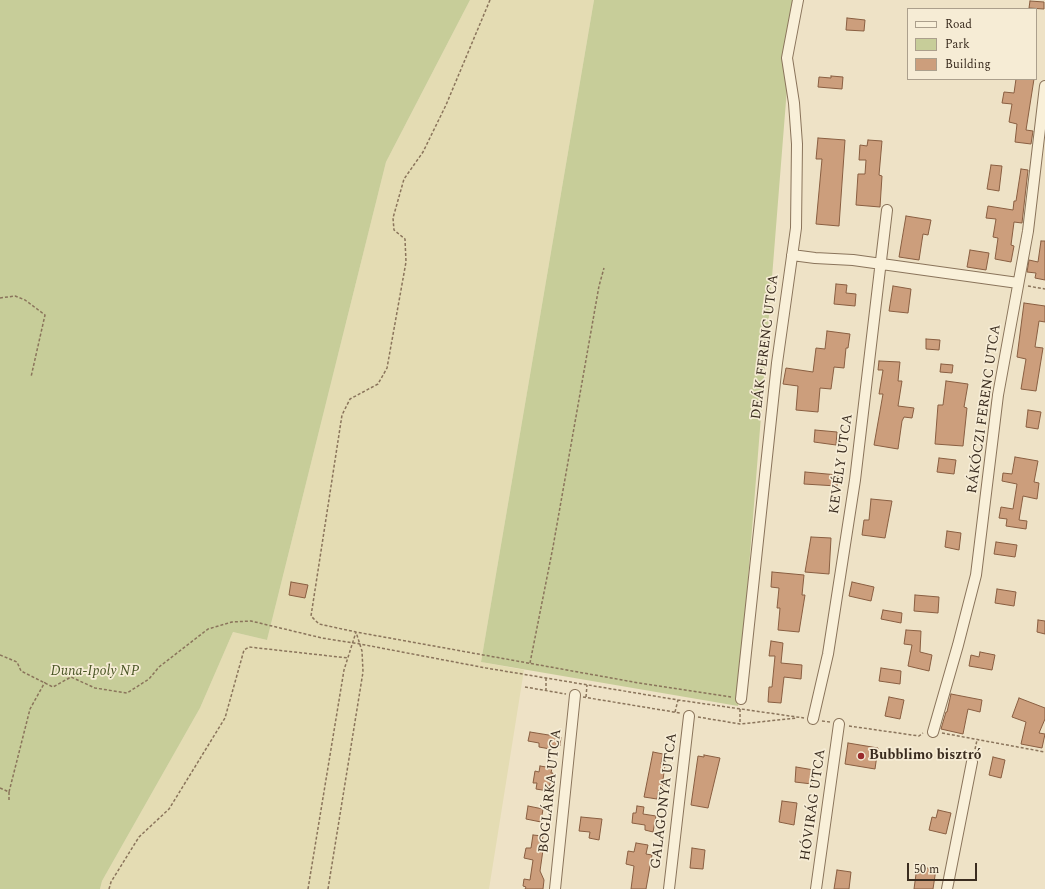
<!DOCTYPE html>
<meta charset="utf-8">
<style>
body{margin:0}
#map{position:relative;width:1045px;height:889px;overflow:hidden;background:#eee2c6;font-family:Spectral,serif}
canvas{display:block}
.legend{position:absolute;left:907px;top:8px;width:130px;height:72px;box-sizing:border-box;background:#f6ecd5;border:1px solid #ab9f8c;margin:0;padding:5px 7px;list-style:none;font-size:12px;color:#3a2c1f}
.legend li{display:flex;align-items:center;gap:8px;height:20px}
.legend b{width:20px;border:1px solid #ab9f8c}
.scale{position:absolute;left:907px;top:863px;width:70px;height:18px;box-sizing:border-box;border:2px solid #3a2c1f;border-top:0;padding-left:5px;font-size:12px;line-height:14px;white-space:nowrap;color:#3a2c1f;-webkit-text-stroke:3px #f6ecd5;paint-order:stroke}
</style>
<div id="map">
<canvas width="1045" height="889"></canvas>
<ul class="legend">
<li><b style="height:5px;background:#f9f0d9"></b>Road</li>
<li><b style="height:11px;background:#c7cd99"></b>Park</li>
<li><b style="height:11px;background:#cc9e7c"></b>Building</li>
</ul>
<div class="scale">50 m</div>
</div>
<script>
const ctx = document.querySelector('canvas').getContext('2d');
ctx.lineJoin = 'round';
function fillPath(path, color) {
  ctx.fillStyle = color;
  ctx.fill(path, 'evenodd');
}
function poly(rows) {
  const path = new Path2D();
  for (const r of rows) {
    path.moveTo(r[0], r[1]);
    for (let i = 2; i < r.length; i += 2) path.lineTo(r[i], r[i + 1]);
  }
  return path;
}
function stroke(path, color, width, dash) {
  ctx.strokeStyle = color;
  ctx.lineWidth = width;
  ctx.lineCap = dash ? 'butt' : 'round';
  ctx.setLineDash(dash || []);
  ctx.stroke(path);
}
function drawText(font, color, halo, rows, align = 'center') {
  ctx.font = font + ' Spectral,serif';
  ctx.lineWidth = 3.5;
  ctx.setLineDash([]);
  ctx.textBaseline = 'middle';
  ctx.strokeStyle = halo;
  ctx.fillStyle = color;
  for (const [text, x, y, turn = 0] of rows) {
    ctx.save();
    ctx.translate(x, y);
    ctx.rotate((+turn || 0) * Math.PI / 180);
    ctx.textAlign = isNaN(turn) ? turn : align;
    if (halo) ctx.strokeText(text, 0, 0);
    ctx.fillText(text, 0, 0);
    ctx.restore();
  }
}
const farmland = poly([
 [470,0,594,0,481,662,524,670,489,889,100,889,102,881,200,708,233,632,267,640,386,162]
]);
const green = poly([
 [0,0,470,0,386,162,267,640,233,632,200,708,102,881,100,889,0,889],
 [594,0,794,0,738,706,481,662]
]);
const building = poly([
 [1030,1,1044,2,1044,9,1029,8,1030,1],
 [847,18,865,20,864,31,846,30,847,18],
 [831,76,843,77,842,89,818,87,819,77,831,78,831,76],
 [1016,79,1034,79,1026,130,1033,131,1031,144,1015,142,1017,124,1009,122,1012,104,1002,103,1004,92,1014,93,1016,79],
 [818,138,845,140,839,226,816,224,822,159,816,159,818,138],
 [868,140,882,141,879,175,882,176,880,207,856,205,858,174,865,174,866,160,859,160,860,145,867,146,868,140],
 [991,165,1002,166,999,191,987,189,991,165],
 [1021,169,1028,170,1022,223,1014,222,1011,245,1014,246,1011,262,995,259,998,238,993,237,996,219,986,218,988,206,1013,210,1014,201,1016,201,1021,169],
 [906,216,931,220,928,235,923,234,919,260,899,257,906,216],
 [1041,241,1045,241,1045,280,1035,278,1036,273,1027,272,1029,260,1038,262,1041,241],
 [970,250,989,253,986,270,967,267,970,250],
 [836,284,847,285,846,293,856,294,855,306,834,304,836,284],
 [893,286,911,289,908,313,889,311,893,286],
 [1024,303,1045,306,1045,322,1039,321,1035,347,1043,348,1036,391,1021,389,1026,359,1017,357,1024,303],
 [827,331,850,334,848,348,846,348,844,368,834,367,831,389,820,388,818,412,796,410,798,386,783,384,786,368,813,372,816,348,825,349,827,331],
 [926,339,940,340,939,350,926,349,926,339],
 [879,361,900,362,898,381,902,381,898,406,914,408,912,418,904,417,902,421,898,449,874,445,883,394,879,394,883,370,878,370,879,361],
 [941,364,953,365,952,373,940,372,941,364],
 [946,381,968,384,964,407,967,408,963,446,935,444,938,405,943,405,946,381],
 [1028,410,1041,412,1038,429,1026,427,1028,410],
 [815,430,837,432,836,445,814,442,815,430],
 [1015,457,1038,461,1034,482,1039,483,1037,499,1023,496,1019,520,1027,521,1026,529,1006,526,1007,519,999,518,1001,507,1013,509,1017,484,1002,481,1003,473,1012,474,1015,457],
 [939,458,956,460,954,474,937,472,939,458],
 [805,472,838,475,837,486,804,484,805,472],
 [871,499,892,501,885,538,862,535,864,520,869,520,871,499],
 [947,531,961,533,959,550,945,547,947,531],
 [811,537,831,538,829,574,805,572,811,537],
 [996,542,1017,545,1015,557,994,554,996,542],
 [772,572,804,575,802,595,805,595,799,632,778,630,780,608,777,608,779,588,771,587,772,572],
 [291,582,308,585,305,598,289,595,291,582],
 [852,582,874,587,871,601,849,596,852,582],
 [997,589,1016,592,1014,606,995,603,997,589],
 [915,595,939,597,938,613,914,611,915,595],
 [883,610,902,613,901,623,881,619,883,610],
 [1038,620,1045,621,1045,634,1037,632,1038,620],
 [906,630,921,631,920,652,932,655,929,671,908,666,912,645,904,644,906,630],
 [771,641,783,643,781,663,802,665,801,679,784,677,781,703,768,702,769,687,772,687,775,656,769,656,771,641],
 [980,652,995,655,992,670,969,666,971,655,979,657,980,652],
 [881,668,901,671,900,684,879,681,881,668],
 [951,694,982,700,980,712,968,709,963,734,941,729,946,712,947,712,951,694],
 [889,697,904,700,900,719,885,716,889,697],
 [1019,698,1045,708,1045,719,1039,733,1045,734,1042,748,1021,744,1026,722,1012,717,1019,698],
 [530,732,561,737,560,746,550,745,550,749,539,747,539,743,528,741,530,732],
 [848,743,878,748,875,769,845,764,848,743],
 [653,752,663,754,661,764,665,765,662,787,659,787,657,799,644,797,653,752],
 [704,755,720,758,708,808,691,805,698,756,704,757,704,755],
 [993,757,1005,760,1001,778,989,775,993,757],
 [540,766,552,768,551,773,553,773,548,791,536,789,537,783,533,783,535,771,539,772,540,766],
 [796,767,814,770,812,784,795,782,796,767],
 [782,801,797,803,794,825,779,822,782,801],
 [528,806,543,809,541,822,526,819,528,806],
 [637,806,644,807,643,814,656,816,653,832,645,830,645,825,632,823,633,813,636,813,637,806],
 [938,810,951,813,946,834,929,830,932,817,936,818,938,810],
 [581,817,602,819,599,840,589,838,590,832,579,831,581,817],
 [533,835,543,836,541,850,543,850,540,871,544,880,543,889,525,889,526,887,523,886,524,879,530,880,533,860,524,858,526,848,531,848,533,835],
 [636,843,648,845,646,854,652,855,646,889,631,889,634,866,626,864,628,851,634,852,636,843],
 [692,848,705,850,703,869,690,868,692,848],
 [917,867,936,869,933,889,914,889,917,867],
 [837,870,851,872,849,889,834,889,837,870]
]);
const path = poly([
 [490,0,446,105,423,152,404,179,393,218,394,230,405,239,406,262,387,368,378,384,350,399,342,415,311,616,319,624,356,632,639,683,731,697],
 [1028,286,1045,289],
 [0,298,15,296,25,300,45,315,31,377],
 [0,655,17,662,21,671,53,687,71,677,95,688,127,693,149,679,159,667,208,629,232,622,251,621,322,638,360,644,486,668,678,700,804,718],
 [530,663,553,547,599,286,604,268],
 [525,687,566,694],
 [546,691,546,678],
 [583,697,680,713],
 [586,697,587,685],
 [740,709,740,724],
 [675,712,678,700],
 [698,717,740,724,797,718],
 [822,721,830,722],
 [849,726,919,736,923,733],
 [942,733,1045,752],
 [974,754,977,740],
 [0,788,9,792,30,709,45,682],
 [9,792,9,800],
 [109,889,111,882,139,837,169,809,225,718,244,650,249,647,348,658],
 [308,889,344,670,356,632],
 [328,889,363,672,362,651,356,632]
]);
const minor = poly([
 [792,255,815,258,853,260,1018,283],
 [741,699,777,363,796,228,797,144,794,103,787,58,798,0],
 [813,719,828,654,855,480,887,210],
 [933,732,958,645,976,575,998,395,1028,231,1045,86],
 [555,889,575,695],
 [669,889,689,716],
 [816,889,839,724],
 [947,889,972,762]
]);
const markers = [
 [861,756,4,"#992b2c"]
];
const streetNames = [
 ["DEÁK FERENC UTCA",766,347,-83],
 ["RÁKÓCZI FERENC UTCA",985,409,-82],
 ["KEVÉLY UTCA",842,464,-82],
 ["BOGLÁRKA UTCA",551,791,-84],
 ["GALAGONYA UTCA",665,801,-83],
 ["HÓVIRÁG UTCA",814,805,-82]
];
const parkNames = [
 ["Duna-Ipoly NP",95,672]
];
const poiNames = [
 ["Bubblimo bisztró",869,756]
];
fillPath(farmland, '#e4dcb3');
fillPath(green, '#c7cd99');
fillPath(building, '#cc9e7c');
stroke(building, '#895e41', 1);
stroke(minor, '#8a745b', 12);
stroke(path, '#8a745b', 1.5, [3, 2]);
stroke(minor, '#f9f0d9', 10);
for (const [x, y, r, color] of markers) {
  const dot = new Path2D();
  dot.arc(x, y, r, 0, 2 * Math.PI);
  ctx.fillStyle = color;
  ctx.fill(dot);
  stroke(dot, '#f6ecd5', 1.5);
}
drawText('14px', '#3a2c1f', '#f6ecd5', streetNames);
drawText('italic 14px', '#4a5626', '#f6ecd5', parkNames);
drawText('bold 14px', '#3a2c1f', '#f6ecd5', poiNames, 'left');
</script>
